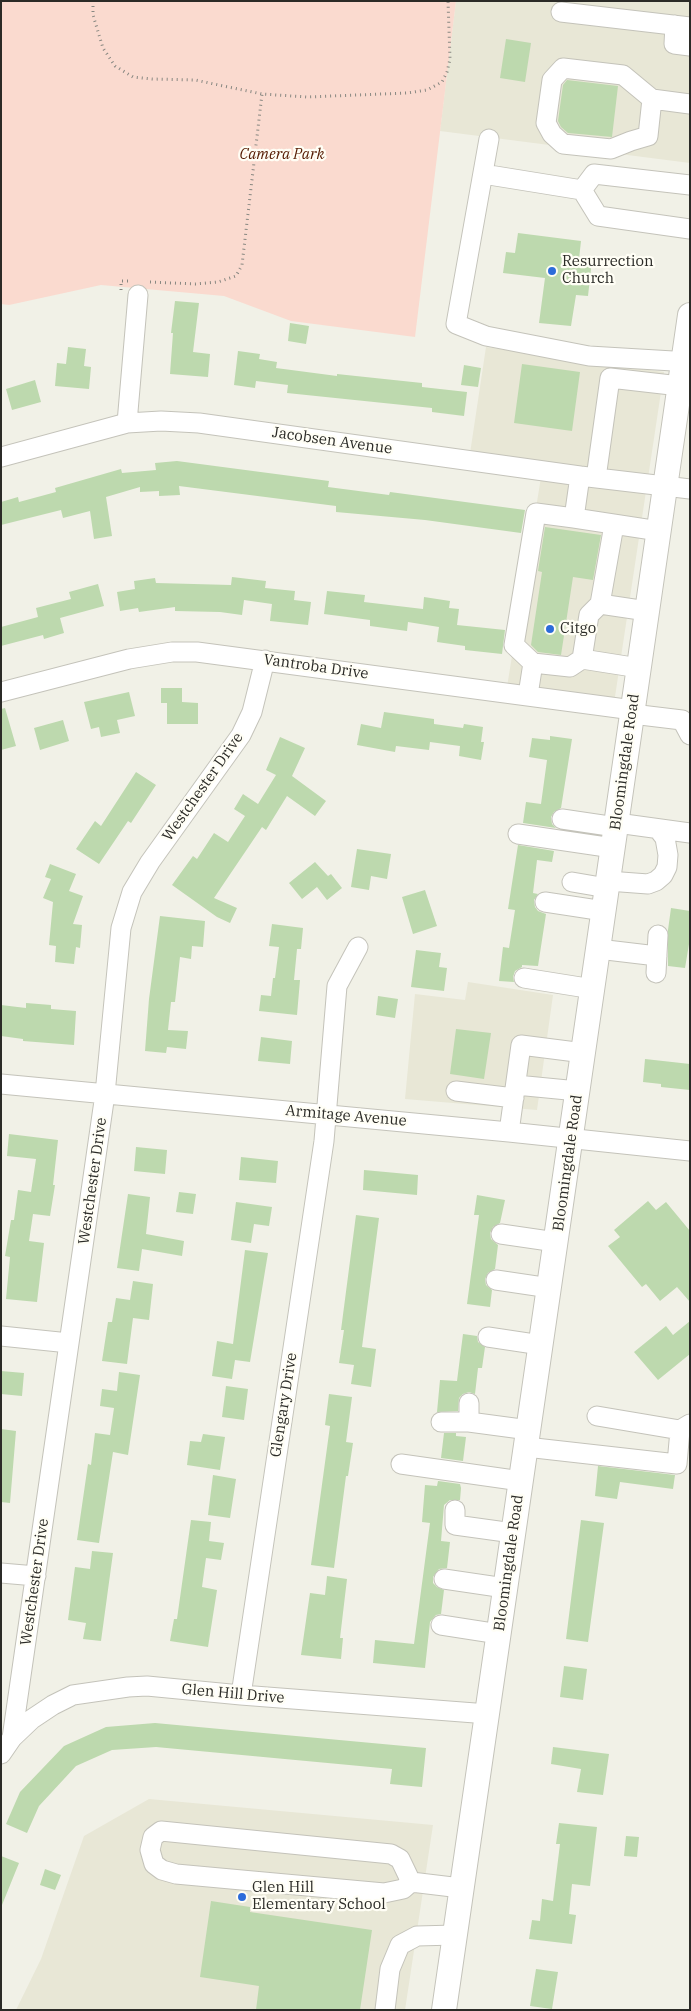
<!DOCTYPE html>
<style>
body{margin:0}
#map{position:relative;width:691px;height:2011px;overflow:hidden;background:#f1f1e7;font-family:"IBM Plex Serif",serif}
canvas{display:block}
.frame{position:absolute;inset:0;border:2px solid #2b2b27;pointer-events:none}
</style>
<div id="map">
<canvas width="691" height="2011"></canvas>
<div class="frame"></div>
</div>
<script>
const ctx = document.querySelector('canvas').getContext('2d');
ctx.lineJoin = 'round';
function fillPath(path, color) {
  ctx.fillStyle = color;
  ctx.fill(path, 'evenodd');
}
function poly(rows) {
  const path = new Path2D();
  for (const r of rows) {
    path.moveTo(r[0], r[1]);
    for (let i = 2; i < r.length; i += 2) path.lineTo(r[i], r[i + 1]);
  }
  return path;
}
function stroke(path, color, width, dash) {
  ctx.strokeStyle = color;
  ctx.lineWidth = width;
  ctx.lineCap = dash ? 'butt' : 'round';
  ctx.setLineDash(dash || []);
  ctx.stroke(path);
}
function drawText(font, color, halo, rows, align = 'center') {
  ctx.font = font + ' "IBM Plex Serif",serif';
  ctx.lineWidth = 4.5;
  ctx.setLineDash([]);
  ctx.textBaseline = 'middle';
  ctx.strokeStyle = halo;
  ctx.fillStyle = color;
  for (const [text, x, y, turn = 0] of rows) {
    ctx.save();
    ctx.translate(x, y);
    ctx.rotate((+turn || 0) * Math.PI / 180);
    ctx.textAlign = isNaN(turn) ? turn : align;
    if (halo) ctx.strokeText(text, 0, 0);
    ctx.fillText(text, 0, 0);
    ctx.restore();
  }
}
const built = poly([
 [456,1,690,1,690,163,440,131],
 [486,347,664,372,613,710,506,693,542,471,469,460],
 [468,982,553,995,537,1110,405,1099,415,994,465,1000],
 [149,1799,433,1825,405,2010,16,2010,41,1959,84,1836]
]);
const green = poly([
 [1,1,456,1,415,337,291,321,224,296,101,285,9,305,1,304]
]);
const building = poly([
 [506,39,531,43,525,82,500,78],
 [567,80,618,86,612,137,568,133,561,127,558,121,563,85],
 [518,233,581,241,579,259,592,260,588,296,576,295,571,326,539,323,545,278,503,273,506,252,515,253],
 [175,301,199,303,193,352,210,354,208,377,170,374,173,333,171,333],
 [290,323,309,326,306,344,288,341],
 [68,347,86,349,84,366,91,367,89,389,55,386,57,363,66,364],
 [238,351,260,354,259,359,277,362,276,368,337,376,337,374,422,383,422,387,467,392,464,416,432,412,432,408,287,393,288,385,256,381,255,388,234,385],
 [522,364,580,372,572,431,514,423],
 [464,365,481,368,478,387,461,385],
 [35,380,41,402,12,410,6,389],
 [177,461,329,481,328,487,389,495,390,492,525,510,521,533,425,520,336,512,336,506,179,486,180,495,159,496,159,491,140,492,140,487,106,497,112,536,94,539,90,511,63,518,61,510,1,525,1,502,18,497,19,502,56,492,55,488,121,469,122,473,156,470,155,463],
 [545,527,601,535,593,580,573,577,561,655,538,652,531,645,542,572,538,571],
 [232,577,266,581,265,588,295,591,294,600,311,602,308,625,270,621,272,604,244,600,242,615,220,612,175,611,175,607,139,612,138,608,120,611,117,592,135,589,134,581,155,578,156,583,231,585],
 [98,584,104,606,60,618,64,633,44,639,43,635,1,646,1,627,38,617,36,608,71,599,69,592],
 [327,591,365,595,364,602,423,609,424,597,450,601,449,608,459,609,457,625,505,630,502,654,465,650,465,646,437,642,439,627,408,622,407,631,370,626,370,620,324,614],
 [161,688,182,688,182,702,198,703,198,724,167,724,167,703,161,703],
 [129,692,135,716,117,720,120,733,101,737,99,727,91,729,84,702],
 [5,708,16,746,1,750,1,709],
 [384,712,434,719,434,724,463,728,464,724,483,727,481,742,484,742,481,760,459,756,460,746,430,742,429,750,396,746,395,752,357,745,361,724,381,728],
 [63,720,69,741,40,750,34,728],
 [550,736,572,739,561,808,554,812,551,817,552,824,556,828,523,823,526,802,541,804,547,760,529,757,532,738,550,740],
 [280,737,305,748,292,776,326,801,315,816,287,796,266,830,262,827,214,898,237,908,230,923,217,917,172,885,193,856,197,859,214,833,228,842,245,816,234,809,243,794,258,804,276,775,266,770],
 [136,772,156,785,131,823,128,821,99,864,76,849,95,821,101,826],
 [518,845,554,851,552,862,537,860,533,893,538,894,534,900,535,907,538,911,546,914,538,966,522,965,522,967,515,971,513,977,514,982,499,981,503,947,509,948,515,910,508,909],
 [357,849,391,854,387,879,371,876,369,890,351,887],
 [315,862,328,876,331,874,342,888,327,900,317,887,302,899,289,883],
 [50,864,76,874,69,891,83,896,73,924,82,925,80,948,76,947,74,964,55,962,56,946,49,945,53,902,43,898,51,879,45,877],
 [425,890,437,926,413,934,402,897],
 [671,908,690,911,690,938,685,968,668,966,668,930],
 [160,916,205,921,203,947,192,946,191,959,180,957,175,1002,171,1002,168,1030,188,1031,186,1049,167,1047,166,1053,145,1051,149,999],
 [272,924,303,928,301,949,297,949,294,980,300,980,297,1015,259,1011,261,995,271,996,273,978,275,978,279,947,269,946],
 [416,950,441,953,439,967,447,968,444,991,411,987],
 [378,996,398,999,395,1018,376,1015],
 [26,1003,51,1005,51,1009,76,1011,74,1045,23,1041,23,1039,1,1036,1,1005,26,1008],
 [456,1029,491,1033,484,1079,450,1074],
 [261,1037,292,1041,290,1064,258,1061],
 [645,1059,690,1064,690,1090,661,1087,661,1084,643,1082],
 [9,1134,58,1140,53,1185,55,1185,50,1216,33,1214,29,1241,44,1243,37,1302,6,1299,10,1257,5,1256,11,1220,14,1220,18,1190,31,1192,36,1159,7,1156],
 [136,1147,167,1150,165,1174,134,1171],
 [241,1157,278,1161,276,1183,239,1180],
 [364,1170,418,1175,417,1195,363,1190],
 [179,1192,196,1194,193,1214,176,1212],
 [128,1194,150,1197,146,1234,184,1241,182,1256,142,1249,139,1271,117,1268],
 [477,1195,505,1200,500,1223,493,1227,490,1233,491,1239,498,1245,495,1269,488,1273,485,1279,486,1285,492,1290,490,1307,467,1304,479,1215,474,1215],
 [648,1201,656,1210,666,1202,690,1231,690,1302,677,1287,660,1301,646,1284,642,1287,608,1246,620,1237,614,1230],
 [236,1202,272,1207,269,1226,254,1224,251,1243,231,1240],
 [356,1215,379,1218,362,1347,376,1349,371,1387,351,1384,354,1365,339,1363,344,1330,341,1330],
 [245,1250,268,1253,250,1362,235,1360,232,1379,212,1376,217,1341,233,1344],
 [133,1281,153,1284,149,1320,133,1318,127,1364,102,1361,108,1322,112,1322,116,1298,130,1300],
 [690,1321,690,1354,658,1380,634,1352,666,1326,673,1335],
 [463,1334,477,1336,478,1342,485,1347,482,1368,478,1368,475,1394,469,1392,463,1394,459,1398,458,1411,437,1412,440,1380,457,1381],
 [1,1371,24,1373,22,1396,1,1394],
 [119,1372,140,1375,128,1455,113,1452,99,1543,77,1540,88,1464,91,1465,95,1433,110,1435,114,1408,100,1406,102,1389,117,1391],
 [226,1386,248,1389,244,1420,222,1417],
 [329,1394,352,1397,346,1442,353,1443,348,1476,346,1476,334,1568,311,1565,330,1426,325,1425],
 [1,1429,16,1431,10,1503,1,1502],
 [444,1433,456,1433,456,1436,466,1437,463,1461,441,1458],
 [203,1434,225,1437,220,1470,187,1465,190,1441,201,1442],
 [598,1466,675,1475,673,1489,620,1482,617,1499,595,1496],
 [213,1475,236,1479,230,1518,208,1515],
 [438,1481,460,1484,461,1488,460,1500,450,1500,444,1505,441,1541,450,1542,447,1568,439,1569,433,1577,433,1583,437,1587,444,1590,441,1614,436,1615,430,1622,425,1668,373,1663,375,1640,414,1644,430,1523,422,1522,425,1485,437,1486],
 [191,1520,211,1522,209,1541,224,1543,221,1560,206,1558,202,1587,217,1590,208,1647,170,1641,174,1619,177,1619],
 [581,1520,604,1523,588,1642,566,1639],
 [92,1551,113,1553,101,1641,83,1639,86,1623,68,1620,75,1567,90,1569],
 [327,1576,347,1579,340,1638,343,1638,341,1659,301,1655,310,1593,325,1595],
 [564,1666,587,1669,583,1700,560,1697],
 [155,1723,426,1748,422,1787,390,1784,392,1769,156,1747,112,1750,76,1766,39,1806,27,1833,6,1824,20,1792,64,1746,106,1727],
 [553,1747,609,1754,603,1795,577,1792,581,1769,551,1764],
 [559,1823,597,1827,590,1886,572,1884,569,1914,576,1915,572,1944,529,1939,532,1920,540,1921,542,1899,553,1901,560,1844,556,1844],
 [626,1836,639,1837,637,1857,624,1856],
 [1,1856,19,1863,2,1905,1,1905],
 [45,1869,61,1875,55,1890,40,1885],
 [211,1901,250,1907,250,1912,372,1930,360,2010,256,2010,259,1986,200,1977],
 [536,1969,558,1972,552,2009,530,2006]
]);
const path = poly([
 [93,1,93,15,103,48,115,66,133,77,152,79,195,80,262,94,307,97,407,93,427,90,442,82,447,72,450,59,448,1],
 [150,282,195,284,218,282,236,276,242,265,262,94],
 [121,290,121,281,128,281]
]);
const minor = poly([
 [561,12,690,27],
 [675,25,674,44,690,46],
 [652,99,623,75,563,68,552,80,546,123,552,134,563,144,611,149,631,141,648,136,652,99,690,104],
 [489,139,456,324,486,336,589,356,690,362],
 [483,174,582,190],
 [690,185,594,174,582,190,598,216,690,229],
 [127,423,138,295],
 [1,457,127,423,161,421,199,423,580,476,690,489],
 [580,476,574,518,659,531],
 [596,478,610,378,680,386],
 [614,525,600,604,647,611],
 [600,604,589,615,582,659,639,668],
 [533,663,514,645,536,513,574,518],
 [1,692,129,659,172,652,197,652,633,710],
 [528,695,533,663,570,667,582,659],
 [632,714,682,720,690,735],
 [562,819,616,827],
 [617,823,690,833],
 [518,834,613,848],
 [608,881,648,884,656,881,663,875,667,867,668,855,665,838,658,829],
 [572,882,607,888],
 [545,902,604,911],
 [598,949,657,956],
 [656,973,658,935],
 [524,978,593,989],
 [1,1084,509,1132,690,1151],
 [516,1085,578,1091],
 [456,1091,514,1098],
 [509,1132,521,1045,584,1053],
 [501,1234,556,1242],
 [496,1280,550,1288],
 [1,1336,69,1343],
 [488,1337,541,1345],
 [597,1416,680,1430,690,1424],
 [441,1422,469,1422,529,1430],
 [469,1422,469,1403],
 [526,1447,677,1464,680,1430],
 [401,1464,521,1481],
 [455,1510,455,1525,513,1533],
 [1,1573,36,1576],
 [444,1579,505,1588],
 [441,1625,499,1634],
 [241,1695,324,1141,337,986,358,947],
 [12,1738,105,1094,121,928,132,892,150,862,241,735,252,712,265,660],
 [1,1754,12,1738,32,1719,53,1705,73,1695,128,1687,147,1686,241,1695,488,1714],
 [411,1882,400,1859,391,1854,161,1831,153,1837,150,1850,154,1864,162,1870,176,1874,384,1893,403,1889,411,1882,461,1888],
 [385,2010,390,1969,400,1945,417,1936,455,1935]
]);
const major = poly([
 [444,2010,690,315]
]);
const markers = [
 [552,271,5,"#2c6cda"],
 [550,629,5,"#2c6cda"],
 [242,1897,5,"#2c6cda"]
];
const parkNames = [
 ["Camera Park",282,155]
];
const poiNames = [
 ["Resurrection",562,262],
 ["Church",562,279],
 ["Citgo",560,629],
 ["Glen Hill",252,1888],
 ["Elementary School",252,1905]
];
const streetNames = [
 ["Jacobsen Avenue",332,441,8],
 ["Vantroba Drive",316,667,8],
 ["Bloomingdale Road",625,762,-82],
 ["Westchester Drive",203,787,-55],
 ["Armitage Avenue",346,1116,5],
 ["Bloomingdale Road",568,1163,-82],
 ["Westchester Drive",93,1181,-82],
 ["Glengary Drive",284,1405,-81],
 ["Bloomingdale Road",509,1563,-82],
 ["Westchester Drive",35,1582,-82],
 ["Glen Hill Drive",233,1694,5]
];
fillPath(built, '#e8e7d6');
fillPath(green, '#fadacf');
fillPath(building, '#bdd9ae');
stroke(minor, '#c4c3ba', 21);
stroke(major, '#c4c3ba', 26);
stroke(path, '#878781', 3, [1, 4]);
stroke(minor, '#fff', 19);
stroke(major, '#fff', 24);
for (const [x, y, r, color] of markers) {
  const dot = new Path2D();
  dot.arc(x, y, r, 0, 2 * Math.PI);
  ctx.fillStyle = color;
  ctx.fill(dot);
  stroke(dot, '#fffef5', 2);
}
drawText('italic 15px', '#551a01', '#fffef5', parkNames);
drawText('15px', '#2b2b27', '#fffef5', poiNames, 'left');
drawText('15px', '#2b2b27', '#fffef5', streetNames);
</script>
